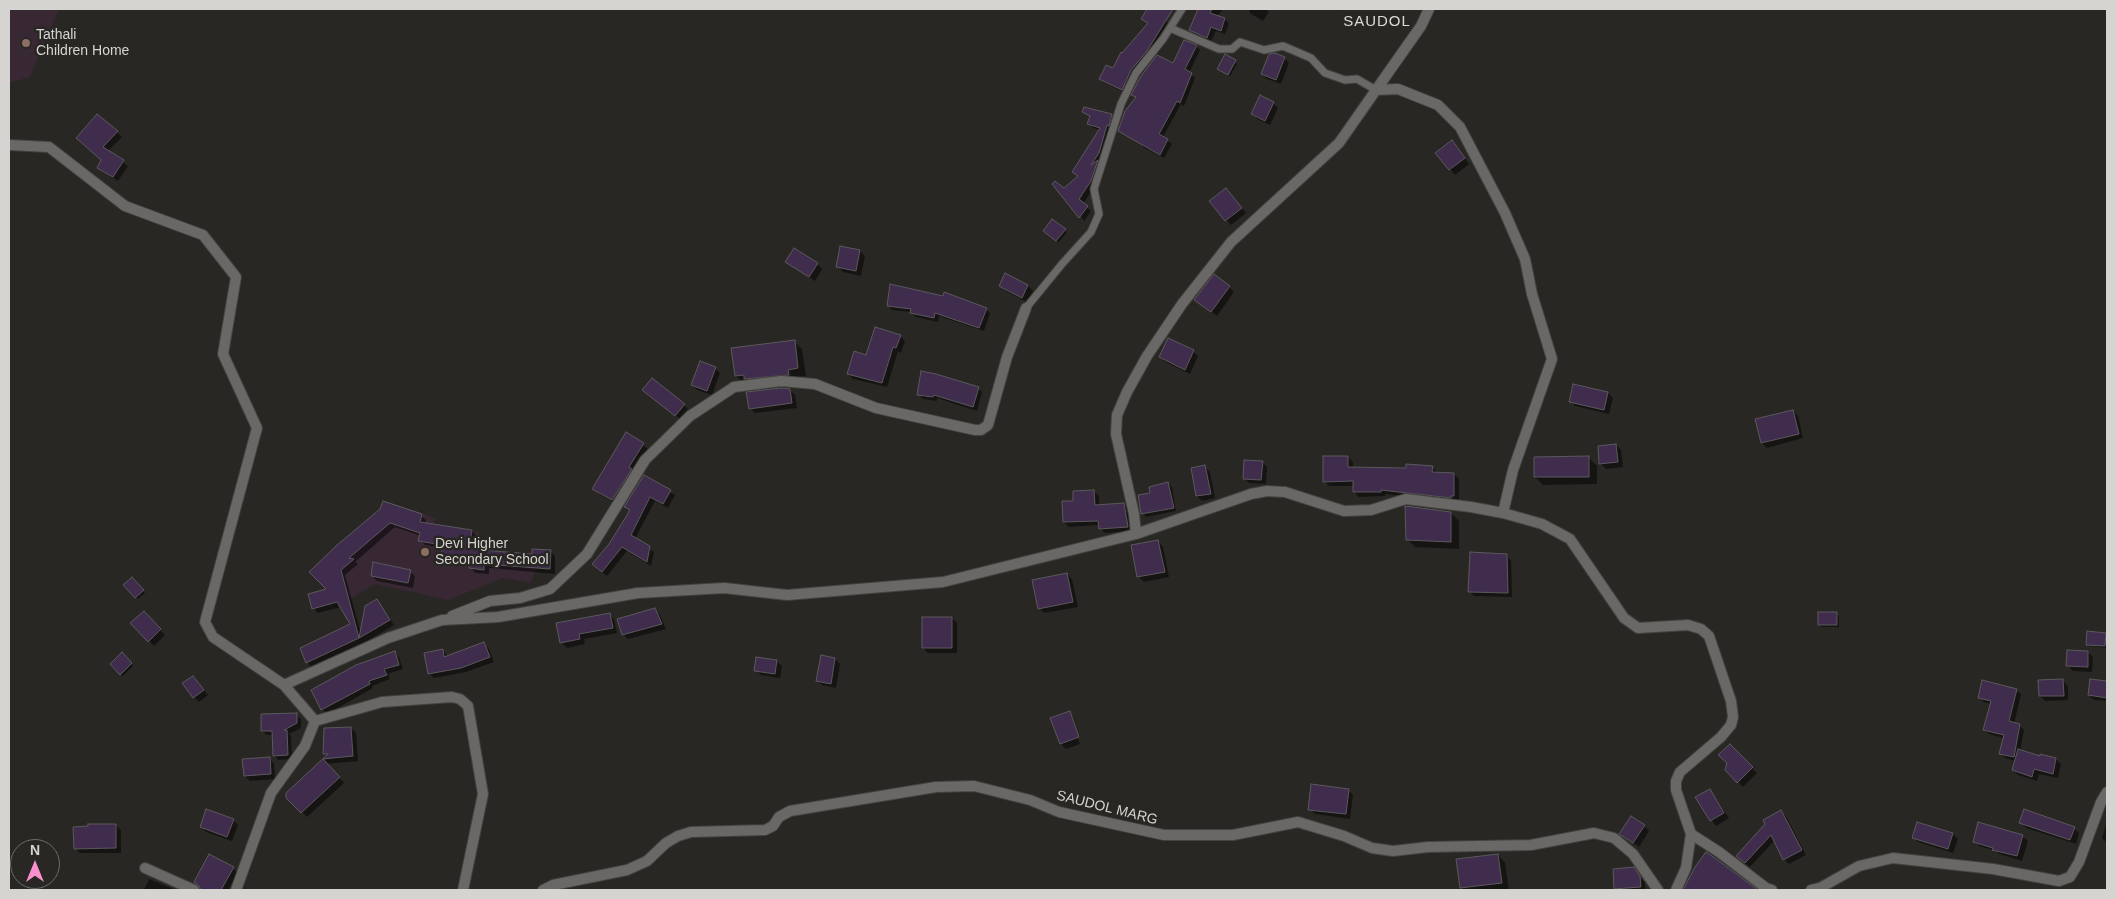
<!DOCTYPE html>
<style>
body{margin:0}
#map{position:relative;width:2116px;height:899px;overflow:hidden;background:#282723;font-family:Arial,sans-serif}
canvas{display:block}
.frame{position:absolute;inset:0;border:10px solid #d5d4d1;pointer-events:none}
.north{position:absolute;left:10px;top:839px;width:50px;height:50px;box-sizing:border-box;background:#282723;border:1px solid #6d6c69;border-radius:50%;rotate:0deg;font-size:14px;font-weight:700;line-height:20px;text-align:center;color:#d5d4d1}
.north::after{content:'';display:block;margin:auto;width:18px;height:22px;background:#f790cd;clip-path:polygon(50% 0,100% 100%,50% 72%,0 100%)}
</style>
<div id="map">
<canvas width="2116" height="899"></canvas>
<div class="frame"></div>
<div class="north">N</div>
</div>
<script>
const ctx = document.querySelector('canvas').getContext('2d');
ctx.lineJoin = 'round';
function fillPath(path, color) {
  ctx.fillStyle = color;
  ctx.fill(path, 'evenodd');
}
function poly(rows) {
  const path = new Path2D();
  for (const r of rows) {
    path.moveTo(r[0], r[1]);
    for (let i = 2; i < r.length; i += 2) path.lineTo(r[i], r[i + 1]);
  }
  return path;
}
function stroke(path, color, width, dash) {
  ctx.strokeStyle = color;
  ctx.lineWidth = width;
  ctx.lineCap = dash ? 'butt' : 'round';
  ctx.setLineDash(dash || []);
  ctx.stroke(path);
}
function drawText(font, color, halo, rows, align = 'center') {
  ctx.font = font + ' Arial,sans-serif';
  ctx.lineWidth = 5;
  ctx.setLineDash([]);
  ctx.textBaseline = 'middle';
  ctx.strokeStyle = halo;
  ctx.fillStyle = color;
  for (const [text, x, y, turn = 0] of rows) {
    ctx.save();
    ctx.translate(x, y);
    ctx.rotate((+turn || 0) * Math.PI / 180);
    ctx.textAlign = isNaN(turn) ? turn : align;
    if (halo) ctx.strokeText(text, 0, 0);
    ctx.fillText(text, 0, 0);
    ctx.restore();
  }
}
const education = poly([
 [9,9,59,9,30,77,9,83],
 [385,501,436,518,434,524,479,532,477,549,538,554,536,570,530,583,503,578,448,600,375,584,340,605,315,577,377,524]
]);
const shadow = poly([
 [1149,9,1170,24,1126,93,1105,83,1101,79,1113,70,1149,24,1143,18],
 [1200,9,1223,9,1217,17,1225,19,1229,24,1225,34,1216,31,1211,41,1195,34,1191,30],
 [1250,9,1265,9,1269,12,1263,21,1251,14,1249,11],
 [1196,46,1200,50,1189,73,1195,78,1184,106,1181,104,1163,137,1172,144,1164,158,1144,148,1140,143,1120,130,1137,98,1133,94],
 [1226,56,1237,64,1230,76,1218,69],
 [1284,58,1289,63,1281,84,1267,79,1262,74],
 [1273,103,1278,108,1270,125,1257,119,1252,114],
 [1083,111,1112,115,1116,120,1095,186,1083,204,1091,211,1084,221,1064,189,1079,177,1074,172,1100,130,1093,128,1089,124,1091,117],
 [97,116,122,137,108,151,128,166,118,181,99,168,103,160],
 [1456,147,1469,164,1455,175,1437,153],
 [1231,194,1246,213,1231,225,1211,201],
 [1065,230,1067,232,1059,242,1047,233],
 [860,251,865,256,861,276,843,272,838,267],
 [787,262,817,264,822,269,815,281],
 [1006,275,1028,286,1033,291,1027,302,1006,291,1001,286],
 [1229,287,1234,292,1217,316,1196,300],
 [888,305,986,309,990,313,984,331,939,316,938,322,916,317,911,312,892,310],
 [900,336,905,341,901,353,898,351,887,387,853,379,848,374,867,356],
 [794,342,802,349,806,376,795,377,796,382,744,383,736,376],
 [1193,351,1198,356,1190,374,1165,362,1160,357],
 [715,368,720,373,712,395,697,390,692,385],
 [1574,385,1608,393,1613,398,1609,414,1575,406,1570,401],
 [978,388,982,392,977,411,937,398,937,401,923,399,919,395],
 [790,390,795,395,797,408,755,413,750,408],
 [648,393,684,405,688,409,680,419],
 [1793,411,1798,416,1803,438,1767,448,1762,443,1756,420],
 [627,434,648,449,633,472,617,504,599,494,594,489],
 [1616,445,1621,450,1623,467,1606,469,1601,464,1599,447],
 [1348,457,1353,462,1353,468,1432,467,1437,472,1454,474,1459,479,1459,500,1456,500,1456,502,1385,494,1385,496,1359,497,1354,492,1354,486,1329,486,1324,481],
 [1589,458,1597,466,1597,484,1543,485,1535,477],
 [1262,462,1267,467,1266,484,1249,483,1244,478],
 [1205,467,1210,472,1215,498,1202,501,1197,496,1192,469],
 [644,477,675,495,668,508,655,501,635,539,654,552,651,566,627,551,607,576,598,569,630,511,626,507],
 [1168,483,1172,487,1176,511,1146,517,1143,513,1151,494],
 [1094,491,1099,496,1099,506,1124,504,1129,509,1132,531,1105,533,1100,528,1100,525,1069,527,1064,522,1074,502],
 [381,510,421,516,426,520,425,524,472,531,477,536,474,550,533,555,550,551,555,556,555,574,489,568,489,574,475,573,470,566,447,562,442,557,443,548,425,545,420,540,421,536,395,527,355,562,358,564,345,575,361,634,377,601,394,625,364,643,312,668,308,663,301,649,352,625,341,607,318,613,313,608,329,590,311,572],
 [1451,513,1459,521,1459,549,1415,547,1407,539],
 [1158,541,1163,547,1169,577,1144,582,1139,577],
 [1506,555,1511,560,1512,597,1474,596,1469,591],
 [410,571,415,576,413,588,377,581,372,576],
 [1067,574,1072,579,1078,607,1044,613,1039,608],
 [132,579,145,593,138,599,125,585],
 [655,610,660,615,666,629,628,639,623,634],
 [143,612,165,635,154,646,132,623],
 [609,614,614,619,617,633,584,639,585,644,567,648,562,643,558,624],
 [1837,614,1839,616,1839,627,1821,627,1819,625],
 [952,618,957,623,957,653,928,653,923,648],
 [2106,634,2107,648,2089,646,2087,644],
 [484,643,489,649,494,662,466,672,434,678,429,673,443,650,448,657],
 [2088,652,2093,657,2092,672,2073,671,2068,666],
 [395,653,399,657,403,669,388,674,390,679,372,686,373,688,327,714,322,709],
 [122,654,133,666,123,676,111,664],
 [835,659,840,664,836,688,822,685,817,680],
 [776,661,782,666,780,678,761,675,755,670],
 [193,677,208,695,199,702,194,697],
 [2091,680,2107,682,2107,701,2094,700,2089,695],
 [2063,681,2068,686,2068,700,2045,701,2040,696],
 [2016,690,2021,694,2014,724,2019,725,2024,730,2020,751,2041,758,2041,756,2056,759,2061,764,2058,778,2039,774,2037,781,2018,775,2013,770,2016,761,2005,758,2001,753,2004,738,1989,734,1985,730,1992,704,1984,702,1979,698],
 [1069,713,1074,718,1083,743,1073,717,1070,717,1080,744,1066,749,1061,744,1052,719],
 [296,715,301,719,301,728,289,734,291,736,292,759,278,760,274,755,273,735,267,735,262,731],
 [351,728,356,733,358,761,326,764,344,783,307,817,287,797,287,793,327,757,325,754],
 [1730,746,1757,773,1743,787,1726,770],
 [269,758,274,764,275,779,250,781,245,776],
 [1348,790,1353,795,1350,819,1315,814,1310,809],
 [1709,790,1729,818,1716,826,1697,798],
 [1781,812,1786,816,1806,855,1789,864,1784,859,1775,840,1750,867,1742,861],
 [233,820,238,825,232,841,206,832,201,827],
 [1918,823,1953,834,1958,839,1953,853,1918,842,1913,837],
 [2021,823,2074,828,2079,833,2076,844,2026,828],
 [115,825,121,830,121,853,80,853,75,848],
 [2106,825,2107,825,2107,843,2102,838],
 [1644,826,1649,831,1639,847,1626,838],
 [2022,836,2028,841,2022,861,1999,854,1996,851,1979,846,1974,841],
 [1707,854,1755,890,1685,890,1696,868],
 [1498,855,1505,863,1509,890,1464,890,1461,887],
 [233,868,238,873,228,890,202,890],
 [1633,869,1645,883,1645,890,1617,890,1616,889],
 [149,879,176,890,144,890]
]);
const building = poly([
 [1147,9,1173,9,1147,51,1131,70,1122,90,1099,79,1106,65,1113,68,1121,52,1122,53,1148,23,1141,19,1147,9],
 [1198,9,1212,9,1210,13,1225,18,1221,31,1211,27,1207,38,1189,30,1198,9],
 [1184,40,1197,45,1185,69,1192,73,1180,103,1177,101,1159,134,1168,139,1160,155,1118,131,1125,111,1136,97,1131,95,1141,76,1157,55,1173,63,1184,40],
 [1275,53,1285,57,1276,80,1261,74,1269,54,1275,53],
 [1225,54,1236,60,1228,75,1217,69,1225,54],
 [1260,95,1274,102,1265,121,1251,114,1260,95],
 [1084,107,1112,114,1109,126,1107,125,1099,153,1091,165,1098,160,1091,181,1079,199,1088,206,1079,218,1052,184,1055,181,1064,188,1078,176,1072,172,1100,128,1087,124,1090,116,1082,112,1084,107],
 [97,114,118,131,103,147,124,160,113,177,97,168,101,160,76,138,97,114],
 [1452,140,1465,158,1449,170,1435,153,1452,140],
 [1226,188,1242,208,1225,221,1209,201,1226,188],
 [1052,219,1066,229,1056,241,1043,231,1052,219],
 [840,246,860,250,856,271,836,267,840,246],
 [794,248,818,263,809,277,785,262,794,248],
 [1005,273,1028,285,1022,298,999,286,1005,273],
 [1214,274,1230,286,1211,312,1194,300,1214,274],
 [890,284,943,296,944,292,987,308,979,328,935,313,934,318,910,313,911,309,887,306,890,284],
 [875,327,901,335,896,348,893,347,882,383,847,374,854,351,866,355,875,327],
 [1168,338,1194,350,1185,370,1159,357,1168,338],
 [795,340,798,368,788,370,789,375,744,379,744,375,735,376,731,348,795,340],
 [700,361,716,367,707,391,691,385,700,361],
 [921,371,936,374,979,387,973,407,934,395,933,397,917,395,921,371],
 [652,378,685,404,675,416,642,390,652,378],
 [1573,384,1608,392,1604,410,1569,402,1573,384],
 [781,388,790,389,792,403,749,409,746,392,781,388],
 [1793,410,1799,434,1761,443,1755,419,1793,410],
 [626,432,644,443,629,467,632,469,612,500,592,489,626,432],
 [1616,444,1618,462,1599,464,1598,446,1616,444],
 [1323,456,1348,456,1348,467,1406,468,1406,464,1433,466,1432,472,1454,473,1454,496,1451,496,1451,498,1381,490,1381,492,1353,492,1353,481,1323,482,1323,456],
 [1589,456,1589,477,1534,477,1534,457,1589,456],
 [1244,460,1263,461,1261,480,1243,479,1244,460],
 [1205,465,1211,494,1196,496,1191,468,1205,465],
 [644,475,671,490,663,504,650,497,631,535,650,546,647,562,622,547,602,572,592,564,609,544,629,512,629,509,624,507,644,475],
 [1168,482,1174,508,1141,514,1138,495,1150,493,1149,487,1168,482],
 [1094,490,1095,505,1124,503,1128,527,1099,529,1098,521,1063,522,1062,501,1073,501,1073,491,1094,490],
 [383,501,422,514,420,522,472,530,469,549,532,554,532,549,551,550,550,569,484,564,484,570,469,568,469,563,440,558,443,545,418,541,420,533,390,523,349,558,354,559,341,570,359,638,365,606,377,599,390,620,359,638,306,663,300,648,350,624,337,602,312,609,308,594,326,589,309,572,336,546,380,509,383,501],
 [1405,506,1451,512,1451,542,1406,540,1405,506],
 [1158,540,1165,572,1137,577,1131,545,1158,540],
 [1470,552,1507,554,1508,593,1468,592,1470,552],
 [373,562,411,570,408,583,371,576,373,562],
 [1067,573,1073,602,1038,609,1032,580,1067,573],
 [132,577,144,590,135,598,123,585,132,577],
 [655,608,662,624,622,635,617,619,655,608],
 [144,611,161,629,148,642,130,623,144,611],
 [1818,612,1837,612,1837,625,1818,625,1818,612],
 [610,613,613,628,579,634,580,639,560,643,556,623,610,613],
 [922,617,952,617,952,648,922,648,922,617],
 [2087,631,2106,633,2105,646,2086,645,2087,631],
 [484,642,490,657,461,668,428,674,424,653,443,649,444,657,484,642],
 [2067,650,2088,651,2088,667,2066,666,2067,650],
 [395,651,399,665,384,669,387,675,369,681,370,684,321,710,311,690,356,665,395,651],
 [122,652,132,663,120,675,110,664,122,652],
 [821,655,835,658,831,684,816,681,821,655],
 [756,657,777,660,775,674,754,671,756,657],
 [193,676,204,690,193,698,182,683,193,676],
 [2063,679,2064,696,2039,696,2038,680,2063,679],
 [2090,679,2107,681,2107,698,2088,695,2090,679],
 [1982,680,2017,689,2009,721,2020,724,2014,757,1999,754,2004,735,1983,730,1991,701,1978,698,1982,680],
 [1070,711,1079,737,1060,744,1050,718,1070,711],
 [297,713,297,723,284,730,287,730,288,755,273,756,272,731,261,731,261,714,297,713],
 [351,727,353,756,323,759,340,777,301,813,286,798,286,793,328,754,323,754,324,728,351,727],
 [1730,744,1753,767,1737,783,1725,770,1727,763,1718,755,1730,744],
 [2018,749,2040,756,2040,754,2056,758,2053,774,2034,769,2032,777,2012,770,2018,749],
 [270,757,271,774,244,776,242,759,270,757],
 [1311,784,1349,789,1346,814,1308,810,1311,784],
 [1710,789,1724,813,1710,821,1695,797,1710,789],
 [206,809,234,819,227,837,200,827,206,809],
 [2024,809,2075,827,2070,840,2019,823,2024,809],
 [1781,810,1802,850,1783,860,1771,835,1745,863,1736,856,1765,824,1763,820,1781,810],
 [1631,816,1645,825,1633,843,1619,834,1631,816],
 [1917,822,1953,833,1948,849,1912,838,1917,822],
 [1978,822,2023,835,2017,856,1992,850,1993,848,1973,842,1978,822],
 [88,824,116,824,116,848,74,849,73,827,88,826,88,824],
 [1706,852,1715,858,1758,890,1683,890,1695,867,1706,852],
 [209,854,234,867,221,890,201,890,199,886,194,882,209,854],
 [1498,854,1502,883,1460,888,1456,859,1498,854],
 [1634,867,1640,876,1641,887,1614,889,1613,869,1634,867]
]);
const lane = poly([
 [1170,28,1219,49,1232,49,1240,42,1264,50,1283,46,1311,58,1325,73,1345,80,1357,79,1376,90],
 [1026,308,1062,264,1091,232,1099,214,1094,189,1121,104,1136,73,1163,39,1182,9]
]);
const street = poly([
 [1376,90,1421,26,1429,9],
 [9,145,49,147,125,206,203,235,236,277,223,354,257,428,205,622,213,637,284,685,315,721,305,746,271,793,236,890],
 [1136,534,1134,514,1116,434,1117,415,1127,392,1147,356,1182,304,1231,242,1339,143,1376,90,1398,89,1438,105,1460,127,1505,213,1525,259,1532,294,1552,359,1513,470,1503,513],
 [452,616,490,601,520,598,550,589,587,554,645,460,690,416,734,387,781,381,815,384,876,408,975,430,981,430,988,425,1007,357,1026,308],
 [284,685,388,638,442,620,498,617,638,593,724,588,787,595,943,582,1136,534,1251,494,1267,491,1285,492,1344,511,1371,510,1406,499,1471,507,1503,513,1542,524,1570,539,1624,618,1638,628,1688,625,1701,629,1709,636,1731,701,1733,717,1731,725,1721,737,1680,772,1676,781,1676,790,1691,834,1686,868,1676,890],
 [315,721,382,702,452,697,460,699,468,706,483,794,463,890],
 [1691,834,1719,852,1766,888,1772,890],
 [145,868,194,890],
 [543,890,553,885,627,870,647,861,666,843,678,836,691,832,765,830,773,826,779,817,790,811,936,787,974,786,1030,800,1059,812,1164,835,1233,835,1298,822,1344,836,1372,848,1393,851,1428,847,1531,845,1594,833,1614,838,1633,854,1658,890],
 [1811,890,1820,888,1859,866,1893,858,1993,869,2059,881,2070,877,2079,862,2101,802,2107,792]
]);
const markers = [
 [26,43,5,"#8d6e63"],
 [425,552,5,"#8d6e63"]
];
const poiNames = [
 ["Tathali",36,35],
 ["Children Home",36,51],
 ["Devi Higher",435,544],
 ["Secondary School",435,560]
];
const streetNames = [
 ["SAUDOL MARG",1107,808,14]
];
const neighbourhoodNames = [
 ["SAUDOL",1377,22]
];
fillPath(education, '#382833');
fillPath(shadow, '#0007');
fillPath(building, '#402d4d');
stroke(building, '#5b595c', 1);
stroke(lane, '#44433f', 9);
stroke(street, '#44433f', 12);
stroke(lane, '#696866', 7);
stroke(street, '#696866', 10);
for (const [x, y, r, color] of markers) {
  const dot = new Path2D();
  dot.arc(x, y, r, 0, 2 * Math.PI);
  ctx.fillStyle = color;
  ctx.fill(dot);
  stroke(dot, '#282723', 2);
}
drawText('14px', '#d5d4d1', '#282723', poiNames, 'left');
drawText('14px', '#d5d4d1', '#282723', streetNames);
ctx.letterSpacing = '1px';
drawText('15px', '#dcdad5', '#282723', neighbourhoodNames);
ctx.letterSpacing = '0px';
</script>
